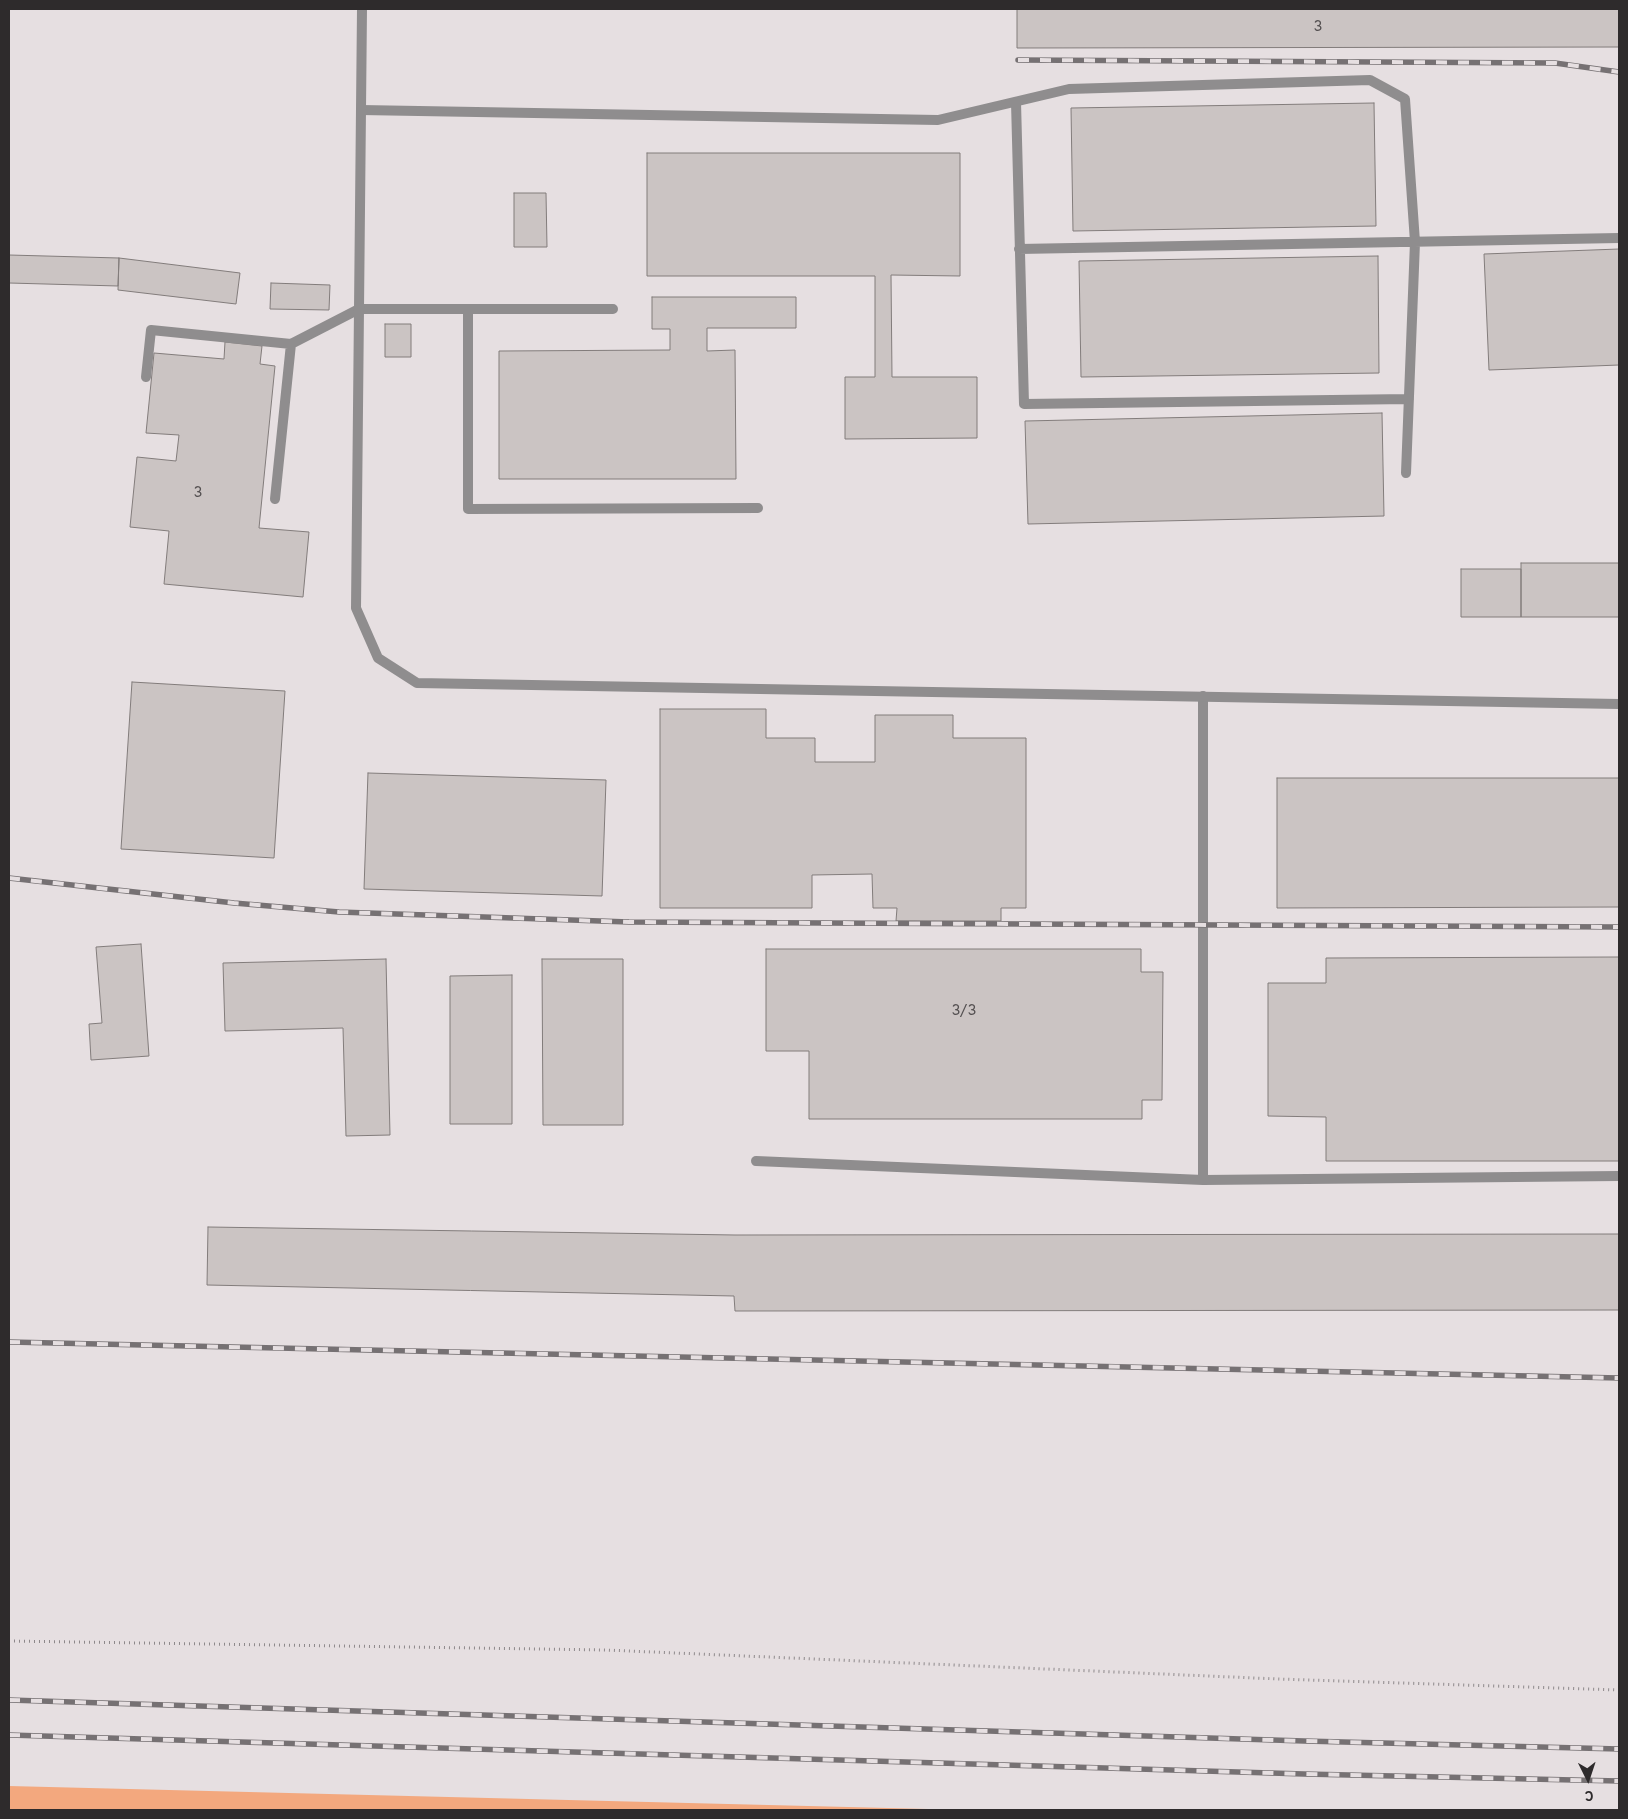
<!DOCTYPE html>
<meta charset="utf-8">
<style>
body{margin:0}
#map{position:relative;width:1628px;height:1819px;overflow:hidden;background:#e6dfe1;font-family:Overpass,sans-serif}
canvas{display:block}
.frame{position:absolute;inset:0;border:10px solid #2e2b2c;pointer-events:none}
.north{position:absolute;left:1563px;top:1754px;width:50px;height:50px;-webkit-text-stroke:4px #e6dfe1;paint-order:stroke;rotate:176deg;font-size:14px;font-weight:700;line-height:20px;text-align:center;color:#2e2b2c}
.north::after{content:'';display:block;margin:auto;width:18px;height:22px;background:#2e2b2c;clip-path:polygon(50% 0,100% 100%,50% 72%,0 100%)}
</style>
<div id="map">
<canvas width="1628" height="1819"></canvas>
<div class="frame"></div>
<div class="north">С</div>
</div>
<script>
const ctx = document.querySelector('canvas').getContext('2d');
ctx.lineJoin = 'round';
function fillPath(path, color) {
  ctx.fillStyle = color;
  ctx.fill(path, 'evenodd');
}
function poly(rows) {
  const path = new Path2D();
  for (const r of rows) {
    path.moveTo(r[0], r[1]);
    for (let i = 2; i < r.length; i += 2) path.lineTo(r[i], r[i + 1]);
  }
  return path;
}
function stroke(path, color, width, dash) {
  ctx.strokeStyle = color;
  ctx.lineWidth = width;
  ctx.lineCap = dash ? 'butt' : 'round';
  ctx.setLineDash(dash || []);
  ctx.stroke(path);
}
function drawText(font, color, halo, rows, align = 'center') {
  ctx.font = font + ' Overpass,sans-serif';
  ctx.lineWidth = 5;
  ctx.setLineDash([]);
  ctx.textBaseline = 'middle';
  ctx.strokeStyle = halo;
  ctx.fillStyle = color;
  for (const [text, x, y, turn = 0] of rows) {
    ctx.save();
    ctx.translate(x, y);
    ctx.rotate((+turn || 0) * Math.PI / 180);
    ctx.textAlign = isNaN(turn) ? turn : align;
    if (halo) ctx.strokeText(text, 0, 0);
    ctx.fillText(text, 0, 0);
    ctx.restore();
  }
}
const green = poly([
 [9,1786,968,1810,9,1810]
]);
const building = poly([
 [1017,9,1619,9,1619,47,1017,48,1017,9],
 [1374,103,1376,226,1073,231,1071,108,1374,103],
 [647,153,960,153,960,276,891,275,892,377,977,377,977,438,845,439,845,377,875,377,875,276,647,276,647,153],
 [514,193,546,193,547,247,514,247,514,193],
 [1619,249,1619,365,1489,370,1484,254,1619,249],
 [9,255,119,258,118,286,9,283,9,255],
 [1378,256,1379,373,1081,377,1079,261,1378,256],
 [119,258,240,273,236,304,118,290,119,258],
 [271,283,330,285,329,310,270,309,271,283],
 [652,297,796,297,796,328,707,328,707,351,735,350,736,479,499,479,499,351,670,350,670,329,652,329,652,297],
 [385,324,411,324,411,357,385,357,385,324],
 [225,342,262,346,260,364,275,366,259,528,309,532,303,597,164,584,169,531,130,527,137,457,176,461,179,435,146,433,154,353,224,359,225,342],
 [1382,413,1384,516,1028,524,1025,421,1382,413],
 [1521,563,1619,563,1619,617,1521,617,1521,563],
 [1461,569,1521,569,1521,617,1461,617,1461,569],
 [132,682,285,691,274,858,121,849,132,682],
 [660,709,766,709,766,738,815,738,815,762,875,762,875,715,953,715,953,738,1026,738,1026,908,1001,908,1001,921,896,921,897,908,873,908,872,874,812,875,812,908,660,908,660,709],
 [368,773,606,780,602,896,364,889,368,773],
 [1277,778,1619,778,1619,907,1277,908,1277,778],
 [141,944,149,1056,91,1060,89,1024,102,1023,96,947,141,944],
 [766,949,1141,949,1141,972,1163,972,1162,1100,1142,1100,1142,1119,809,1119,809,1051,766,1051,766,949],
 [1619,957,1619,1161,1326,1161,1326,1117,1268,1116,1268,983,1326,983,1326,958,1619,957],
 [386,959,390,1135,346,1136,343,1028,225,1031,223,963,386,959],
 [542,959,623,959,623,1125,543,1125,542,959],
 [512,975,512,1124,450,1124,450,976,512,975],
 [208,1227,735,1235,1619,1234,1619,1310,735,1311,734,1296,207,1285,208,1227]
]);
const path = poly([
 [9,1641,606,1650,1278,1679,1619,1690]
]);
const lane = poly([
 [1016,102,1024,404,1409,399],
 [361,110,938,120,1069,89,1370,80,1405,99,1415,242,1406,473],
 [1019,249,1619,238],
 [468,310,468,509,758,508],
 [291,344,359,309,613,309],
 [146,377,151,330,291,344,275,499],
 [756,1161,1203,1180,1619,1176],
 [1203,1180,1203,696]
]);
const street = poly([
 [362,9,356,608,378,658,417,683,1619,704]
]);
const rail = poly([
 [1018,60,1555,63,1619,72],
 [9,878,234,903,339,912,629,922,1619,927],
 [9,1342,1619,1378],
 [9,1700,1304,1741,1619,1749],
 [9,1735,1304,1774,1619,1781]
]);
const numberNames = [
 ["3",1318,28],
 ["3",198,494],
 ["3/3",964,1012]
];
fillPath(green, '#f3a87e');
fillPath(building, '#cbc4c3');
stroke(building, '#827c7b', 1);
stroke(path, '#8d888a', 3, [1, 4]);
stroke(lane, '#8f8d8e', 10);
stroke(street, '#8f8d8e', 10);
stroke(rail, '#767173', 5.5);
stroke(rail, '#e6dfe1', 4, [11]);
drawText('15px', '#555152', null, numberNames);
</script>
